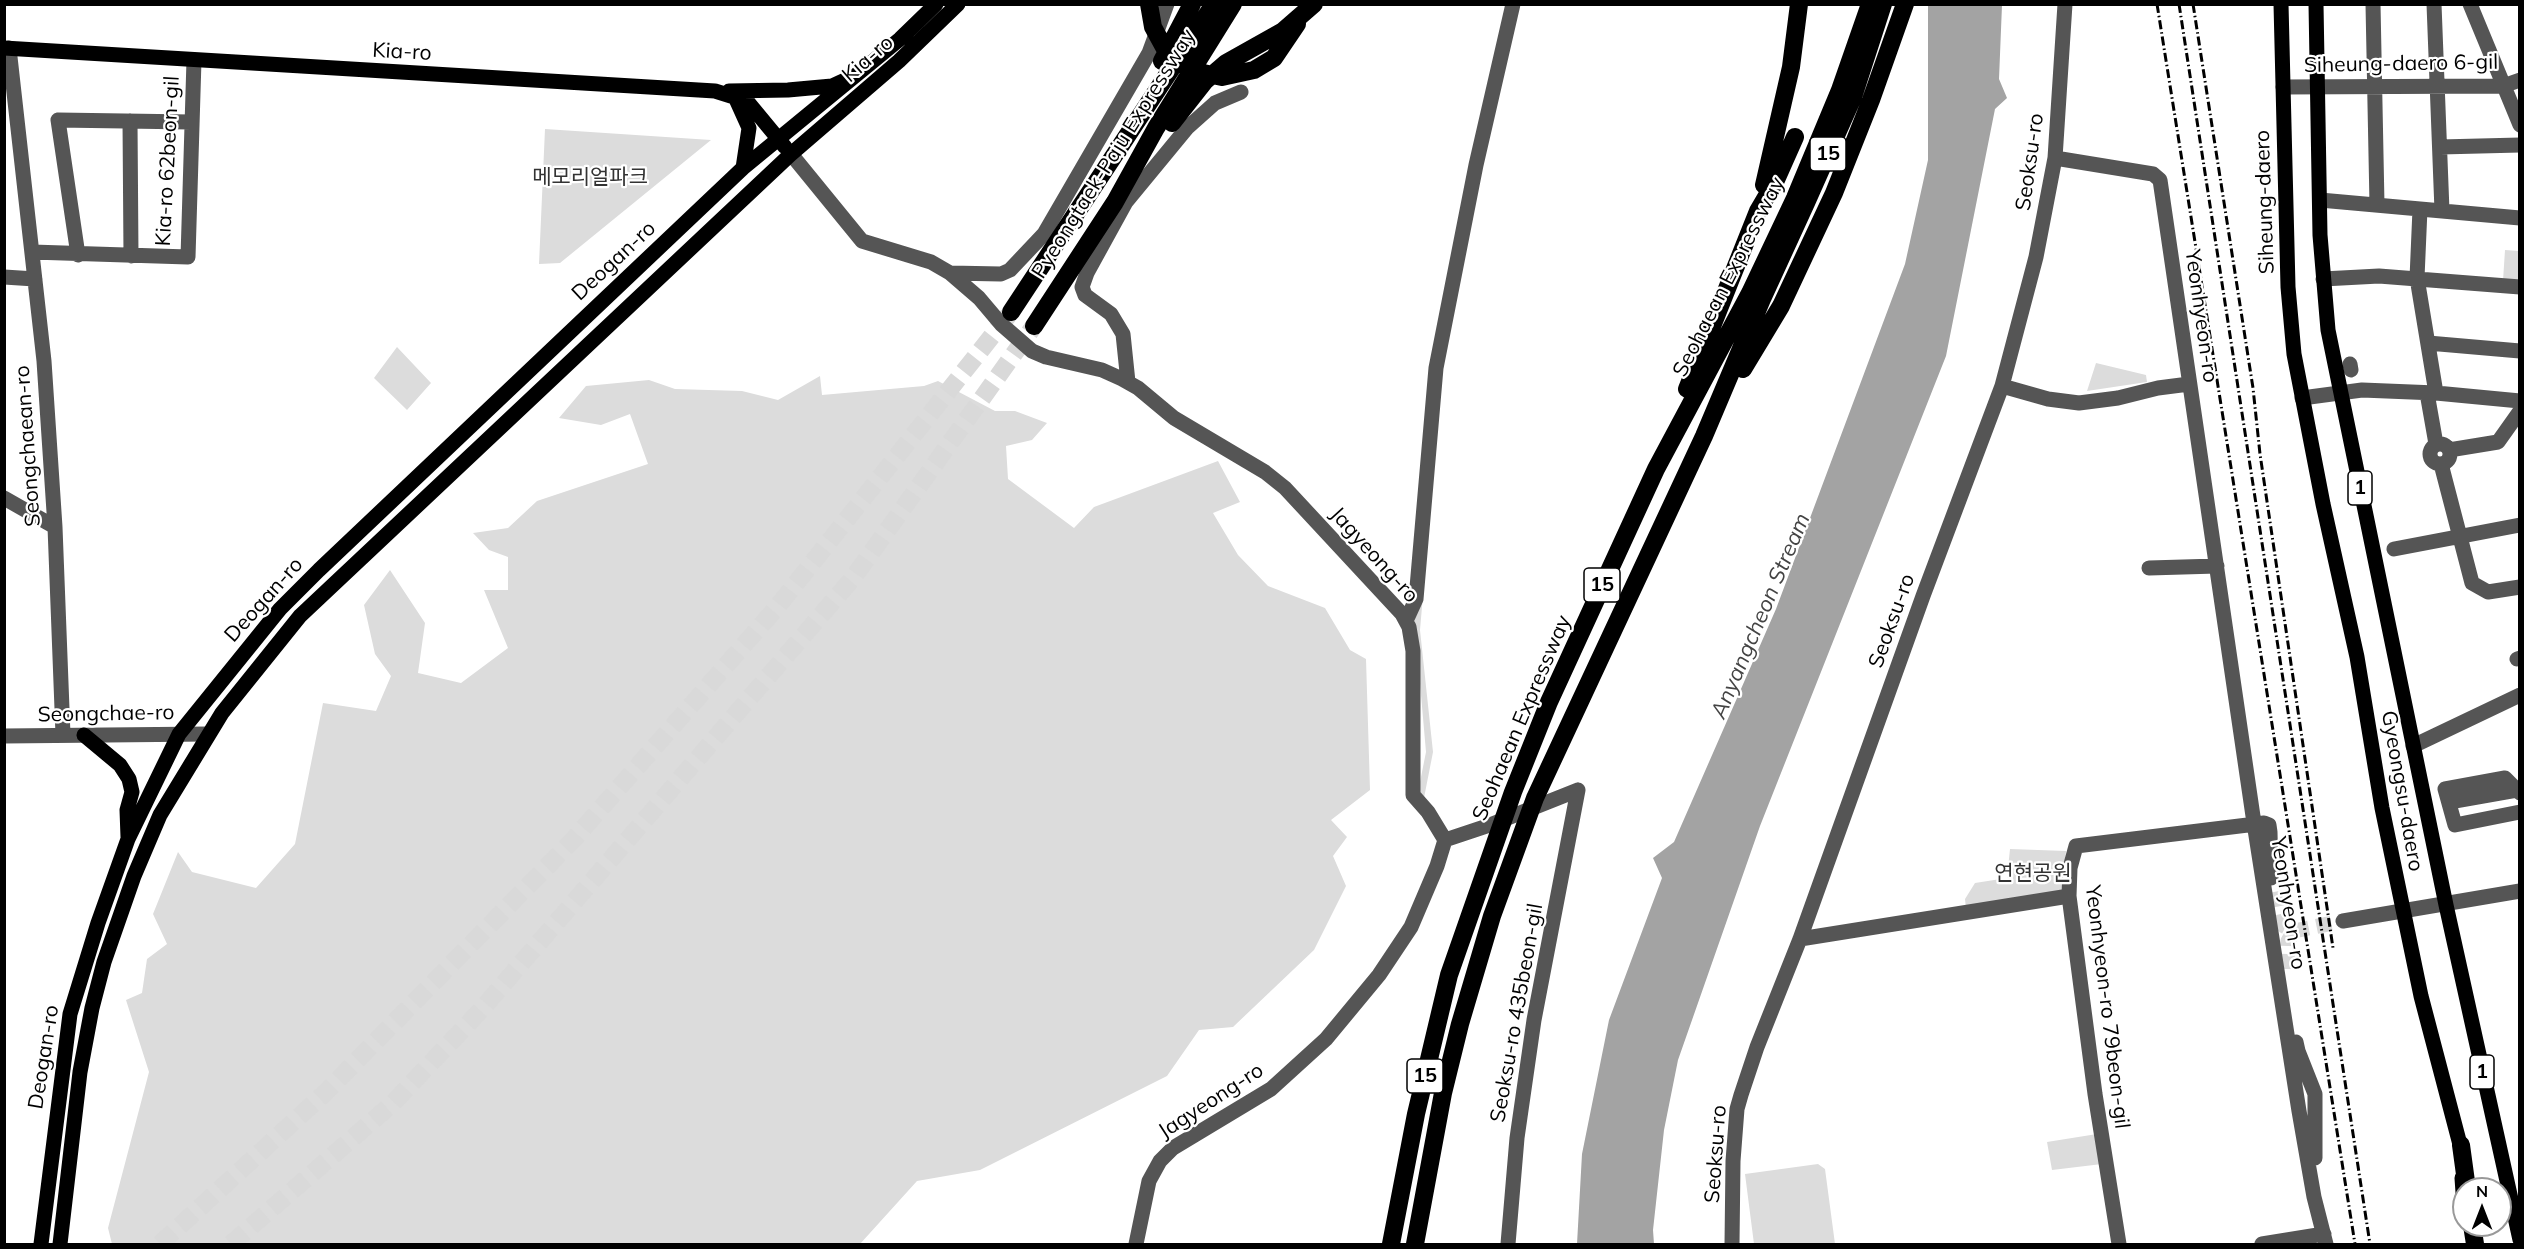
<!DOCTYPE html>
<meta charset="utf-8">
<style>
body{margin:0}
#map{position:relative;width:2524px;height:1249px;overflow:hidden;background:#fff;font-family:Mulish,sans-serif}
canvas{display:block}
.frame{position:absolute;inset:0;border:6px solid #000;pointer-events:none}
.north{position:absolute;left:2452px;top:1177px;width:60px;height:60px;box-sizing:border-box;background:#fff;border:2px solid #999;border-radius:50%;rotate:0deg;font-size:16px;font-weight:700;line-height:24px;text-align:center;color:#000}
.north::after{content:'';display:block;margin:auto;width:21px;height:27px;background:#000;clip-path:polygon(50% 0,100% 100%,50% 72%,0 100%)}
</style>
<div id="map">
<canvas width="2524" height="1249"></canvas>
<div class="frame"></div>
<div class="north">N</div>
</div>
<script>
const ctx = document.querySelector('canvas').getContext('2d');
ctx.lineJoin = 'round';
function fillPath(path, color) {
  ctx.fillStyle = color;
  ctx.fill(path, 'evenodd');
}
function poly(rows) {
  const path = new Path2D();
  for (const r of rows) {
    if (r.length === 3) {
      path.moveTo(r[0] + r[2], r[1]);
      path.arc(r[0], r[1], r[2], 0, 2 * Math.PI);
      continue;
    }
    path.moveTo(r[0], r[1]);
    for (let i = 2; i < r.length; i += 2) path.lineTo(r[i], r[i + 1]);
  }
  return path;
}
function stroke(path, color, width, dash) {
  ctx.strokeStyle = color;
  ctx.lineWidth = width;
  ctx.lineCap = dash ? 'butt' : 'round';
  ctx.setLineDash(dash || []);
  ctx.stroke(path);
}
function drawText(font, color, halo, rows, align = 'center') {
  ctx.font = font + ' Mulish,"Noto Sans KR",sans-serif';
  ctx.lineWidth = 4.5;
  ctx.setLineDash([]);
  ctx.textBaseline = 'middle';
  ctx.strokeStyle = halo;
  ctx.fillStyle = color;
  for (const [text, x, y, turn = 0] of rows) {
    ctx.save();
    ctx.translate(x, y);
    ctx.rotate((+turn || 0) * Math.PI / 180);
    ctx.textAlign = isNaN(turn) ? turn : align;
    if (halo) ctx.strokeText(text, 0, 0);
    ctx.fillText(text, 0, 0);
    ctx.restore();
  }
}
const green = poly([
 [545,129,711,140,560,263,539,264],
 [2505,250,2519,251,2519,282,2503,281],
 [397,347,431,383,407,410,374,378],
 [2096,363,2146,375,2147,382,2087,391],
 [1442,374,1420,630,1433,752,1423,803,1419,787,1426,752,1414,615],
 [820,376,822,395,924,386,938,381,995,411,1015,411,1047,423,1032,440,1006,446,1008,479,1074,528,1094,507,1218,461,1240,502,1213,513,1238,555,1268,586,1325,608,1350,650,1366,659,1370,790,1331,820,1347,837,1333,856,1346,886,1314,950,1233,1027,1199,1030,1167,1076,980,1170,917,1181,860,1244,112,1244,108,1228,149,1072,126,1000,142,993,147,959,167,944,153,914,178,852,192,872,256,888,295,844,323,703,376,711,391,676,375,654,364,605,390,570,425,623,418,673,461,683,508,648,484,590,508,590,508,557,489,550,473,533,508,528,537,501,648,464,630,414,601,425,559,418,586,386,649,380,675,389,742,391,778,400],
 [2010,849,2066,851,2062,894,1966,908,1965,899,1975,883,2007,878],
 [2097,1134,2102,1164,2052,1170,2047,1142],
 [1818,1164,1825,1169,1835,1244,1754,1244,1745,1174]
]);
const water = poly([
 [1928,5,2002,5,1999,79,2007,98,1995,109,1946,356,1760,826,1678,1060,1664,1130,1653,1230,1654,1244,1577,1244,1582,1154,1609,1020,1662,878,1653,858,1674,842,1776,609,1905,264,1928,160]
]);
const minorTunnel = poly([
 [2274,892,2280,922,2284,926,2294,931],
 [2294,931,2343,921],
 [2287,969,2288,941,2294,931]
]);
const highwayTunnel = poly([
 [160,1244,326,1092,574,839,778,606,1011,312],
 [231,1244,393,1103,481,1010,853,578,1034,326]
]);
const minor = poly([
 [2373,4,2377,205],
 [2434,4,2442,211],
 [2470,4,2520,125],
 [9,48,44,361,55,527,63,735],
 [2283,87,2503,86,2520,80],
 [130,121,131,256],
 [2440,147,2520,145],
 [791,154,862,241,931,262,950,273,979,298,1001,324,1032,351,1046,357,1102,370,1122,379,1138,388,1174,418,1265,472,1285,488,1402,614,1409,627,1413,651,1413,795,1428,812,1445,840,1437,866,1411,927,1379,975,1326,1039,1271,1089,1173,1148,1160,1161,1149,1181,1136,1244],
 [2055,158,2153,174,2160,180,2254,823,2299,1111,2314,1197,2326,1244],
 [2320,200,2520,218],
 [2420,209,2417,278,2436,393],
 [32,252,188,257,194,60],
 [78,255,58,120,191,122],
 [950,273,1001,274,1010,270,1044,234,1149,53,1167,4],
 [4,277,35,279],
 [2323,279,2379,276,2520,287],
 [2428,343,2520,351],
 [2350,364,2351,370],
 [1128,382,1123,334,1111,314,1085,295,1082,287,1087,273,1126,202,1187,128,1215,103,1241,92],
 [2002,386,2048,399,2079,403,2118,398,2158,388,2189,384],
 [2427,393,2436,444],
 [2302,398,2362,390,2436,393,2520,401],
 [2440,454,10],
 [2449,450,2498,442,2520,411],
 [2441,464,2472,583,2488,592,2520,587],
 [4,498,55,527],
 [2394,549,2520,525],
 [2149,568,2217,566],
 [1406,621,1416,599,1436,368,1476,165,1513,4],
 [2517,659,2520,658],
 [4,736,208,734],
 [2413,746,2520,695],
 [2520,793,2505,778,2445,789,2455,825,2520,812],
 [2449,802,2517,790],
 [1445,840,1490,825,1578,790],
 [2343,921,2520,891],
 [1800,939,2069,896],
 [2296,1042,2298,1051,2315,1094,2315,1158],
 [1508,1244,1517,1138,1534,1020,1578,790],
 [1732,1244,1733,1161,1737,1109,1741,1095,1757,1047,1800,939,1923,596,2002,386,2036,257,2055,158,2065,4],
 [2119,1244,2095,1094,2069,896,2070,868,2076,846,2264,823,2269,825,2270,832,2271,878],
 [2262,1244,2324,1234]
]);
const major = poly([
 [2281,4,2288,287,2294,354,2323,504,2357,657,2382,808,2421,996,2463,1156],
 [2316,4,2320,235,2328,330,2446,905,2520,1240],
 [4,48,715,91,747,101,785,147],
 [729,91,788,90,832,86,845,80],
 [735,97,749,128,743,168],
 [84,735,120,765,129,779,132,792,127,810,128,837],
 [2462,1178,2464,1207],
 [41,1244,70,1014,98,923,128,839,179,734,280,609,319,570,743,168,900,39,936,4],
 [60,1244,80,1072,92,1008,104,962,134,876,160,815,222,713,300,616,791,154,899,61,958,4]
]);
const highway = poly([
 [1149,4,1153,27,1165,49,1180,63,1194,71,1222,77,1254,70,1274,58,1297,24],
 [1162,61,1192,4],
 [1172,123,1205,81,1226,63,1283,31,1314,4],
 [1764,185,1791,67,1799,4],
 [1011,312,1214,4],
 [1034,326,1115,202,1156,128,1233,4],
 [1743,369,1781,306,1834,193,1871,100,1905,4],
 [1687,389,1758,211,1775,182,1795,137],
 [2461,1145,2467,1189],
 [2472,1225,2475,1244],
 [1391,1244,1416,1114,1449,975,1513,792,1549,702,1656,469,1750,293,1795,198,1840,90,1870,4],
 [1415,1244,1443,1093,1460,1024,1492,916,1535,798,1704,436,1762,299,1806,203,1853,97,1883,4]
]);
const rail = poly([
 [2157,4,2355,1244],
 [2179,4,2370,1244],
 [2193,4,2253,388,2260,454,2333,948]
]);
const shields = [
 [1828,154,36],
 [2360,488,24],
 [1602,585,36],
 [2482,1072,24],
 [1425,1076,36]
];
const shieldNames = [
 ["15",1828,154],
 ["1",2360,488],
 ["15",1602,585],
 ["1",2482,1072],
 ["15",1425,1076]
];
const streetNames = [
 ["Kia-ro",402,52,3],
 ["Kia-ro",868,59,-41],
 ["Siheung-daero 6-gil",2401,64,-1],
 ["Pyeongtaek-Paju Expressway",1114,154,-58],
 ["Kia-ro 62beon-gil",168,161,-87],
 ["Seoksu-ro",2030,162,-82],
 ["Siheung-daero",2265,202,-92],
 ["Deogan-ro",614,261,-43],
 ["Seohaean Expressway",1729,277,-63],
 ["Yeonhyeon-ro",2201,316,82],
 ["Seongchaean-ro",28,446,-94],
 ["Jagyeong-ro",1374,555,48],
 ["Deogan-ro",264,600,-48],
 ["Seoksu-ro",1892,621,-70],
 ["Seongchae-ro",106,714,-1],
 ["Seohaean Expressway",1522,718,-67],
 ["Gyeongsu-daero",2402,791,80],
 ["Yeonhyeon-ro",2288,903,81],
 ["Yeonhyeon-ro 79beon-gil",2107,1007,83],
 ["Seoksu-ro 435beon-gil",1517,1013,-80],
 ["Deogan-ro",44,1057,-81],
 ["Jagyeong-ro",1211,1101,-33],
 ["Seoksu-ro",1716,1154,-86]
];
const parkNames = [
 ["메모리얼파크",590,178],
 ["연현공원",2033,874]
];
const waterNames = [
 ["Anyangcheon Stream",1761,616,-67]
];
fillPath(green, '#dcdcdc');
fillPath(water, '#a3a3a3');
stroke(minorTunnel, '#d9d9d9', 15, [15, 8]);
stroke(highwayTunnel, '#d9d9d9', 18, [18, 9]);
stroke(minor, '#555', 15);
stroke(major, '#000', 15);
stroke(highway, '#000', 18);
stroke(rail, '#000', 3, [9, 3, 1.5, 3]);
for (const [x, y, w] of shields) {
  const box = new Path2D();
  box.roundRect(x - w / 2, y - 17, w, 34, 4.5);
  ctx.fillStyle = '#fff';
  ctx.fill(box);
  stroke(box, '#000', 1.5);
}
drawText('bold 20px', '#000', null, shieldNames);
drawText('21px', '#000', '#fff', streetNames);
drawText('21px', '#333', '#fff', parkNames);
drawText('italic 22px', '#444', '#fff', waterNames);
</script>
